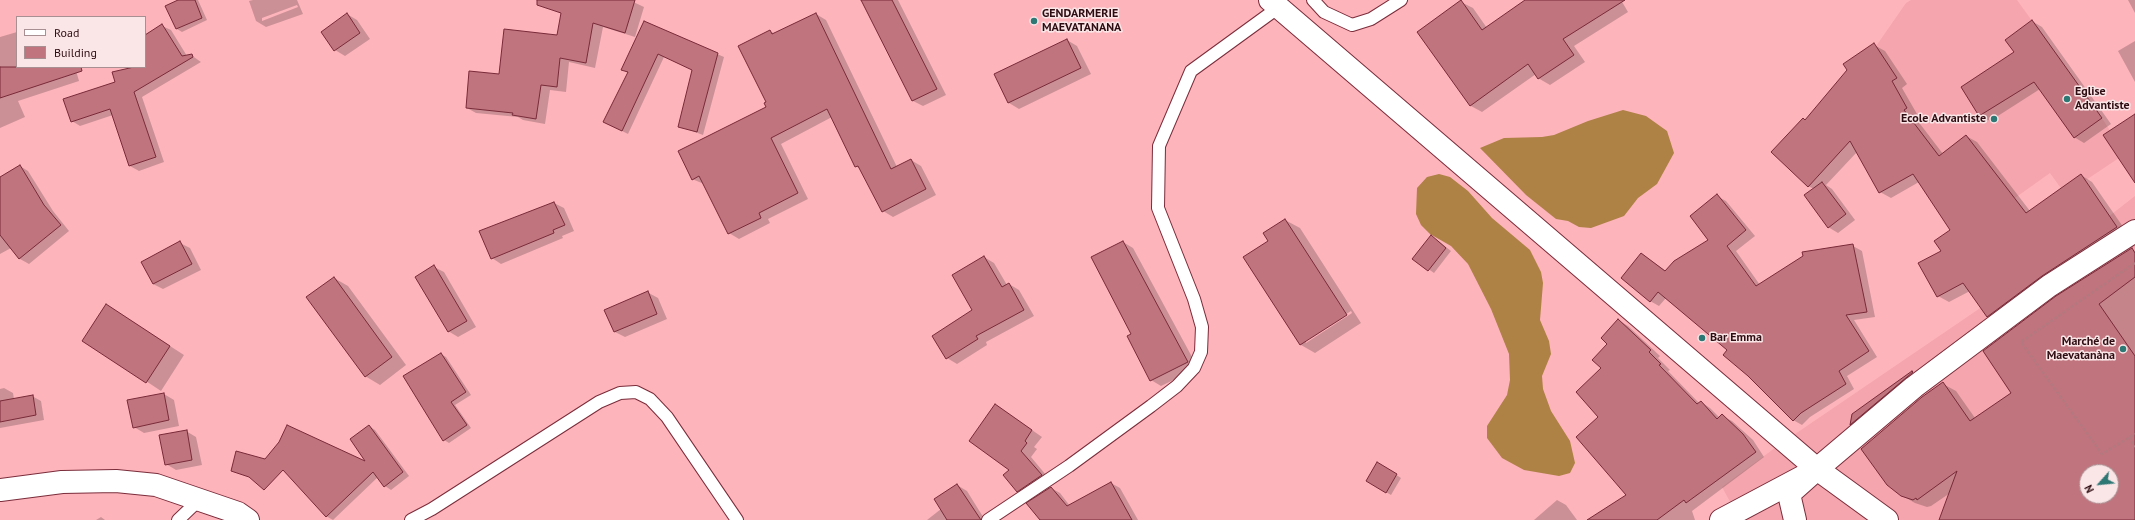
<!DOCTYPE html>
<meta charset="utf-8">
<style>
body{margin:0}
#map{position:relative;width:2135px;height:520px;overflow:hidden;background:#feb4bb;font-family:"PT Sans",sans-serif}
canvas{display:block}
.legend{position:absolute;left:16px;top:16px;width:130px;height:52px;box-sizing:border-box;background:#fae6e7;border:1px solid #a88f92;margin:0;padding:5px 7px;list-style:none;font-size:12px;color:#2e0d12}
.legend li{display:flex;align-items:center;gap:8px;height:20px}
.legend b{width:20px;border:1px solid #a88f92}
.north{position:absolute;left:2079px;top:464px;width:40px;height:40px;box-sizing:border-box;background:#fae6e7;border:1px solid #a88f92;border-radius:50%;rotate:243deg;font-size:11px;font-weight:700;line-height:16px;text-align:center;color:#2e0d12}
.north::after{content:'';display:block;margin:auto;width:14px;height:18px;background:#2d7775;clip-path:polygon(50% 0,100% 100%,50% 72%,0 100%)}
</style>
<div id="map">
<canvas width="2135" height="520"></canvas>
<ul class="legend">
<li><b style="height:5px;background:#fff"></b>Road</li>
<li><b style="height:11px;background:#c0747d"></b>Building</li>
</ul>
<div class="north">N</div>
</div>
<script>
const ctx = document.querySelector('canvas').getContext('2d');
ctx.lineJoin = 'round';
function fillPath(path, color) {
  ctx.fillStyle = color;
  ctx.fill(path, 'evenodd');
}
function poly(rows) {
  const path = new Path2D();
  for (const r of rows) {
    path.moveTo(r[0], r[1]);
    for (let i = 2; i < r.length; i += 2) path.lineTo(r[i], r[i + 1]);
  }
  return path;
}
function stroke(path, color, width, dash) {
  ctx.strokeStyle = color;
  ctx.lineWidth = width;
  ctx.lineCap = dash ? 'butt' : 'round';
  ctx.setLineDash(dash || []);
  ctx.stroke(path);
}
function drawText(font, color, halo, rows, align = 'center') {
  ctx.font = font + ' "PT Sans",sans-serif';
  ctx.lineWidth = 3;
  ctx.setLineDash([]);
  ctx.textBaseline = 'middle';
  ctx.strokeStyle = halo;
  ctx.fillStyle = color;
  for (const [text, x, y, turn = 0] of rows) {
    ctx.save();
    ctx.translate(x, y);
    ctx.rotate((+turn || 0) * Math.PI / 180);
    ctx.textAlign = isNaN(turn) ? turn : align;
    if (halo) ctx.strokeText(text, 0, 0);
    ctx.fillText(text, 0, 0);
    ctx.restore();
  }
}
const built = poly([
 [1911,0,2017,0,2100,115,2125,154,2065,194,2050,173,1970,230,1865,62,1906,3],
 [2135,196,2135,520,1740,520,1722,487,1779,445,2067,249],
 [2087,472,2111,472,2111,496,2087,496]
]);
const forest = poly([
 [1623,110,1646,116,1667,131,1674,153,1657,184,1638,198,1624,216,1591,228,1579,227,1568,221,1556,219,1526,195,1480,148,1504,138,1542,137,1554,135,1588,121],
 [1439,174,1450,177,1468,191,1492,218,1530,250,1541,272,1543,283,1540,320,1549,341,1551,354,1542,376,1543,389,1551,411,1570,441,1575,463,1570,473,1559,476,1524,470,1502,458,1487,438,1487,426,1507,395,1510,380,1509,354,1491,309,1468,264,1451,246,1430,234,1421,225,1416,214,1417,188,1427,177]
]);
const shadow = poly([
 [180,0,198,0,207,20,182,32,177,29,167,6],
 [253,0,297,0,303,14,266,27,256,21,249,1],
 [297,5,298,7,262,21,262,18],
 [565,0,629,0,644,7,635,37,603,27,595,68,569,62,566,92,550,90,545,124,523,120,518,117,476,113,467,108,500,75,557,36],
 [876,0,898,0,946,95,923,106,913,101],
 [1527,0,1621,0,1628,12,1574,46,1585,62,1550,85,1538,78,1536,74,1482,112,1471,106,1461,2,1473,8,1487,28],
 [2128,0,2135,0,2135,13],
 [347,14,357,20,370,39,345,56,335,50,322,32],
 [816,14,826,20,897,167,911,160,921,166,936,195,893,217,883,211,860,169,856,166,832,117,781,144,808,199,768,219,770,223,739,239,729,233,704,184,692,179,767,108,770,31,775,34],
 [2032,21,2042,27,2111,124,2084,143,2074,137,2040,89,1990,121,1980,116,1962,87,2015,53],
 [645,23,724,57,703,135,679,126,693,70,664,57,628,134,610,125,628,73,623,70],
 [162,26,171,30,187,56,191,55,201,62,142,97,164,162,139,171,130,166,113,115,80,126,72,121,116,83,139,67,145,67,145,37],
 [17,32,17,67,75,67,79,81,18,101,25,117,0,128,0,37],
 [1067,40,1077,46,1091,74,1019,109,1009,103,995,75],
 [2135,41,2135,82,2118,51],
 [1874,45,1885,51,1907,84,1902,88,1917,114,1914,116,1943,154,1966,136,1977,142,2030,211,2081,175,2092,182,2128,234,1998,323,1987,316,1970,291,1949,302,1938,296,1943,252,1951,230,1919,182,1891,198,1880,192,1857,152,1826,185,1832,189,1855,220,1838,233,1828,227,1814,189,1808,186,1806,121],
 [20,166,28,171,53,211,69,231,29,264,20,259,11,248,0,254,0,178],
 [1717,196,1726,201,1755,236,1736,251,1760,285,1853,246,1862,251,1875,317,1854,320,1877,357,1847,376,1854,389,1810,417,1802,425,1793,420,1728,350,1666,298,1659,306,1650,301,1642,254,1666,271,1710,240],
 [554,203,564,208,574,231,562,236,563,238,501,264,492,258],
 [1285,220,1300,228,1361,323,1315,353,1301,345,1270,241],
 [1351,311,1352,313,1306,343,1306,340],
 [1436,239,1451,251,1434,273,1414,259],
 [1123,242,1133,248,1198,368,1161,386,1151,380,1132,335],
 [180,243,190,248,201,270,163,289,153,284],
 [2132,249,2135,251,2135,520,1940,520,1950,493,1931,506,1927,507,1915,503,1901,495,1943,384,1956,391,1975,418,2012,393],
 [2087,472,2111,472,2111,496,2087,496],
 [984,257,994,263,1007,285,1009,284,1019,290,1034,316,986,342,987,345,957,364,947,358,933,337,974,311],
 [434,267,444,272,476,327,458,337,448,331],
 [334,278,348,286,406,365,380,385,365,376],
 [647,292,658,298,667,319,625,337,615,332],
 [106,305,184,355,161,391,84,340],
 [1618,320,1628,326,1660,356,1658,358,1670,370,1668,371,1700,404,1701,402,1710,408,1720,418,1722,416,1732,421,1753,440,1764,457,1692,511,1695,520,1589,520,1627,496,1600,417,1603,368,1608,344],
 [441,354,446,357,471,395,455,405,471,428,449,443,444,440],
 [1913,373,1926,381,1865,432,1851,424,1853,414],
 [4,388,13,393,14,399,32,396,41,401,44,420,0,428,0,389],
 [164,394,174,400,179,426,144,433,134,427],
 [996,405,1042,437,1034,447,1037,449,1031,457,1051,481,1027,497,1017,491],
 [369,426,375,430,409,476,391,490,385,486,378,477,333,520,326,516,368,463],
 [186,431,196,437,202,465,176,470,166,464],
 [1378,463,1401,478,1391,495,1367,481],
 [1111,483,1120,488,1138,520,1042,520,1051,488,1060,493,1070,506],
 [957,485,967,491,985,520,927,520,941,509],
 [1557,500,1566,505,1577,520,1534,520],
 [101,517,105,520,96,520]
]);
const building = poly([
 [178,0,195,0,202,18,176,29,165,6,178,0],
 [537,0,635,0,625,33,593,23,586,63,560,58,557,87,541,85,536,119,512,115,513,113,466,108,469,71,499,74,504,29,557,35,561,13,537,5,537,0],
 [861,0,892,0,937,89,912,101,861,0],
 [1461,0,1482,30,1525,0,1625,0,1563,39,1574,55,1538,79,1528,64,1470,106,1417,32,1461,0],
 [347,13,360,33,334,51,321,32,347,13],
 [816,13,891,169,911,159,926,189,882,212,858,166,855,167,827,109,771,138,798,193,759,213,761,218,728,234,699,176,692,180,678,151,766,107,764,103,766,102,738,46,770,30,772,34,816,13],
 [2032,20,2102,118,2074,138,2034,82,1979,116,1961,87,2014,52,2005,40,2032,20],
 [644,21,718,53,697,132,678,127,692,70,658,54,622,131,603,122,628,72,621,70,644,21],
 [162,24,182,56,192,54,193,57,134,92,156,157,129,166,110,109,71,122,63,99,115,82,112,72,134,67,145,67,145,35,162,24],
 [1067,39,1081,68,1008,103,994,74,1067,39],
 [1874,43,1897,78,1892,81,1907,108,1904,110,1939,156,1966,135,2026,213,2081,174,2117,227,2042,276,1987,317,1963,283,1937,297,1918,263,1941,251,1934,241,1950,230,1913,174,1879,193,1850,141,1808,187,1771,152,1803,118,1805,120,1847,70,1843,64,1874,43],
 [0,67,81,67,82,71,0,98,0,67],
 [2135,114,2135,183,2103,135,2135,114],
 [20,165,44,205,61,225,19,259,0,235,0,177,20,165],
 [1822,182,1846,214,1828,228,1804,195,1822,182],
 [1717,194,1746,230,1727,246,1756,286,1803,256,1802,252,1853,244,1867,312,1846,315,1869,351,1839,371,1846,384,1801,413,1793,421,1748,376,1723,355,1727,350,1658,292,1650,302,1621,278,1641,253,1665,271,1674,261,1708,240,1690,216,1717,194],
 [554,202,565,225,553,230,554,233,491,259,479,231,554,202],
 [1285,219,1347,315,1300,345,1243,257,1268,241,1263,233,1285,219],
 [1431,235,1446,248,1428,271,1412,259,1431,235],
 [180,241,192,264,153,284,141,262,180,241],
 [1123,241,1188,362,1150,381,1127,336,1131,334,1091,257,1123,241],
 [2132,248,2135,253,2135,277,2099,304,2135,356,2135,520,1939,520,1957,471,1917,500,1916,498,1913,500,1901,496,1887,485,1861,449,1922,397,1943,382,1970,421,2011,393,1983,351,2056,296,2132,248],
 [2087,472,2111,472,2111,496,2087,496,2087,472],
 [984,256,1002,287,1009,283,1024,310,976,336,978,339,946,359,932,336,972,310,952,275,984,256],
 [434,265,467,321,448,332,415,277,434,265],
 [334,277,392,357,365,377,306,297,334,277],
 [648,291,657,314,614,332,604,310,648,291],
 [106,304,170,346,146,383,82,341,106,304],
 [1618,319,1651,350,1649,352,1661,364,1659,365,1697,404,1701,401,1717,419,1722,414,1743,434,1756,452,1686,503,1684,500,1657,520,1587,520,1626,495,1576,437,1598,417,1576,392,1601,368,1592,360,1607,344,1601,338,1618,319],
 [441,353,466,392,451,402,467,425,443,441,403,376,441,353],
 [1912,371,1913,372,1850,425,1852,414,1912,371],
 [164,393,169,420,133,428,127,400,164,393],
 [33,395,36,415,0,422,0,401,33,395],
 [995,404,1032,430,1025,441,1027,443,1021,451,1042,475,1017,492,1003,475,1009,470,969,441,995,404],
 [287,425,365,461,350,439,369,425,403,472,384,487,373,472,326,517,283,470,264,490,249,477,231,471,236,451,265,459,279,442,287,425],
 [187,430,192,460,165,465,159,435,187,430],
 [1377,462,1397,474,1386,493,1366,481,1377,462],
 [1111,482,1132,520,1040,520,1026,503,1051,487,1067,506,1111,482],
 [957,484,981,520,947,520,934,499,957,484]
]);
const path = poly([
 [2135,263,2021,342,2102,454,2135,434],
 [2129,437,2135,447]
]);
const lane = poly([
 [1313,0,1324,12,1352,25,1371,19,1401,0],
 [178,520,200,499],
 [411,520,432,509,599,402,620,393,636,392,650,399,667,417,737,520],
 [988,520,1069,466,1151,406,1177,386,1194,368,1201,352,1202,327,1194,299,1158,208,1159,146,1191,71,1279,7]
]);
const street = poly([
 [0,490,62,482,116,481,156,485,238,513,248,520],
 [1721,520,1817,469,1914,387,2049,286,2135,231]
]);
const primary = poly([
 [1270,0,1817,469,1887,520],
 [1795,520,1789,494,1817,469]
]);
const markers = [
 [1034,21,4,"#2d7775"],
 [2067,99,4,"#2d7775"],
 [1994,119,4,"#2d7775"],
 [1702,338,4,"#2d7775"],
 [2123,349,4,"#2d7775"]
];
const poiNames = [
 ["GENDARMERIE",1042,14],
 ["MAEVATANANA",1042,28],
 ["Eglise",2075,92],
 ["Advantiste",2075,106],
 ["Ecole Advantiste",1986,119,"right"],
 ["Bar Emma",1710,338],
 ["Marché de",2115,342,"right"],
 ["Maevatanàna",2115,356,"right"]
];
fillPath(built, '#f5a5ad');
fillPath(forest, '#ae8145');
fillPath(shadow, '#0003');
fillPath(building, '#c0747d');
stroke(building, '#782a38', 1);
stroke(lane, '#7a2c3a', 14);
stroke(street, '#7a2c3a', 24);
stroke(primary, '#7a2c3a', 24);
stroke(path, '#b4787f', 2.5, [3, 2]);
stroke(lane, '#fff', 12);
stroke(street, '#fff', 22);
stroke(primary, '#fff', 22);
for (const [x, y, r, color] of markers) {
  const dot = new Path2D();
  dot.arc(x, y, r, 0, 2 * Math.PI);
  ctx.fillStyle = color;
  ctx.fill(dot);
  stroke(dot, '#fae6e7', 1.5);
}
drawText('bold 12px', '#2e0d12', '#fae6e7', poiNames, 'left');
</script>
